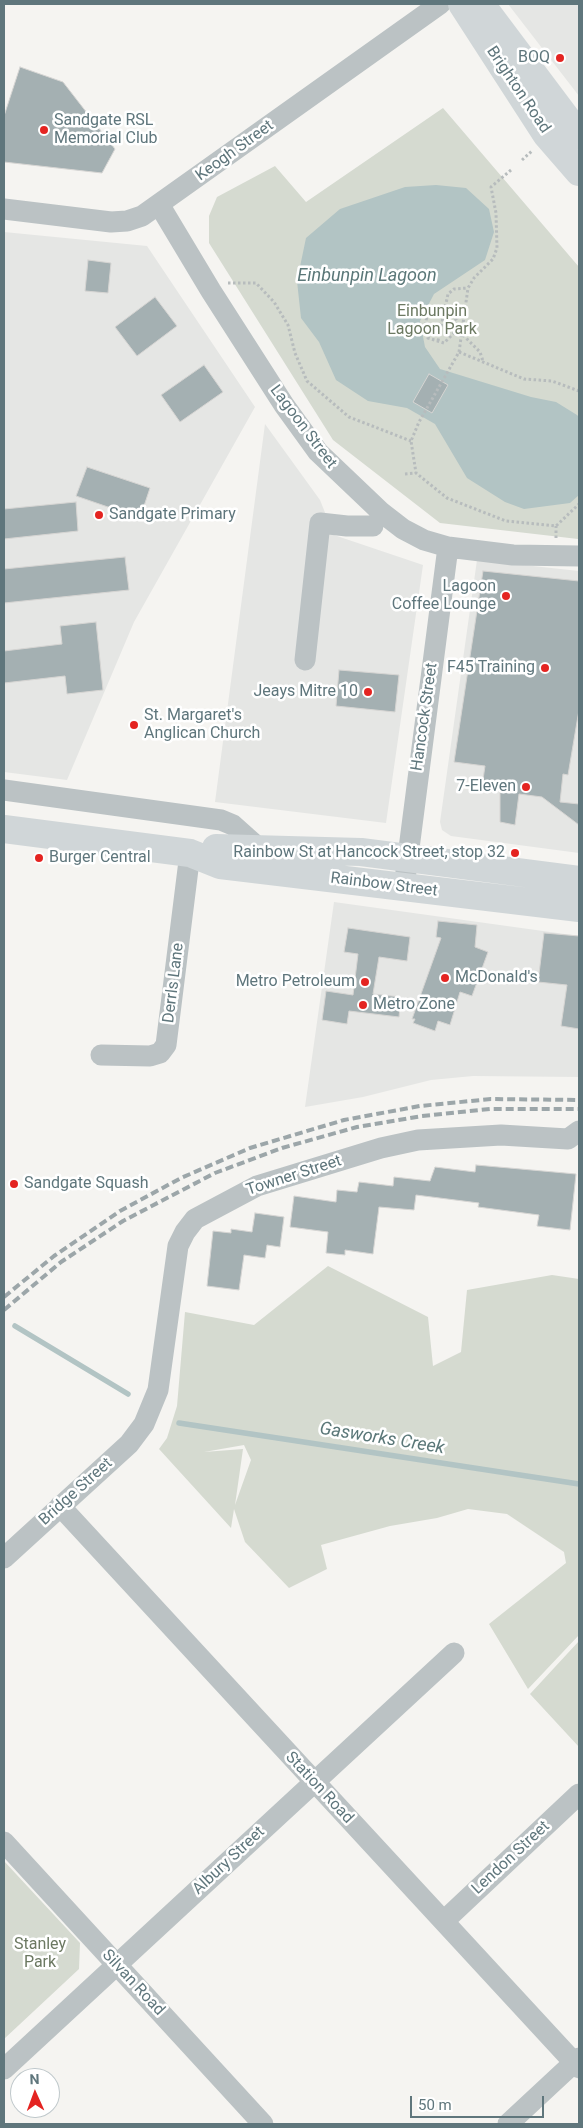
<!DOCTYPE html>
<style>
body{margin:0}
#map{position:relative;width:583px;height:2128px;overflow:hidden;background:#f5f4f1;font-family:Roboto,sans-serif}
canvas{display:block}
.frame{position:absolute;inset:0;border:5px solid #5f767c;pointer-events:none}
.north{position:absolute;left:10px;top:2068px;width:50px;height:50px;box-sizing:border-box;background:#fff;border:1px solid #bfc8cb;border-radius:50%;rotate:358deg;font-size:14px;font-weight:700;line-height:20px;text-align:center;color:#5f767c}
.north::after{content:'';display:block;margin:auto;width:18px;height:22px;background:#e42421;clip-path:polygon(50% 0,100% 100%,50% 72%,0 100%)}
.scale{position:absolute;left:410px;top:2096px;width:134px;height:22px;box-sizing:border-box;border:2px solid #5f767c;border-top:0;padding-left:6px;font-size:15px;line-height:18px;white-space:nowrap;color:#5f767c;-webkit-text-stroke:4px #fff;paint-order:stroke}
</style>
<div id="map">
<canvas width="583" height="2128"></canvas>
<div class="frame"></div>
<div class="north">N</div>
<div class="scale">50 m</div>
</div>
<script>
const ctx = document.querySelector('canvas').getContext('2d');
ctx.lineJoin = 'round';
function fillPath(path, color) {
  ctx.fillStyle = color;
  ctx.fill(path, 'evenodd');
}
function poly(rows) {
  const path = new Path2D();
  for (const r of rows) {
    path.moveTo(r[0], r[1]);
    for (let i = 2; i < r.length; i += 2) path.lineTo(r[i], r[i + 1]);
  }
  return path;
}
function stroke(path, color, width, dash) {
  ctx.strokeStyle = color;
  ctx.lineWidth = width;
  ctx.lineCap = dash ? 'butt' : 'round';
  ctx.setLineDash(dash || []);
  ctx.stroke(path);
}
function drawText(font, color, halo, rows, align = 'center') {
  ctx.font = font + ' Roboto,sans-serif';
  ctx.lineWidth = 5;
  ctx.setLineDash([]);
  ctx.textBaseline = 'middle';
  ctx.strokeStyle = halo;
  ctx.fillStyle = color;
  for (const [text, x, y, turn = 0] of rows) {
    ctx.save();
    ctx.translate(x, y);
    ctx.rotate((+turn || 0) * Math.PI / 180);
    ctx.textAlign = isNaN(turn) ? turn : align;
    if (halo) ctx.strokeText(text, 0, 0);
    ctx.fillText(text, 0, 0);
    ctx.restore();
  }
}
const built = poly([
 [508,4,579,4,579,96],
 [4,232,147,246,255,407,134,622,67,780,4,772],
 [265,424,320,500,334,535,423,565,386,823,215,802],
 [477,560,579,571,579,853,451,836,442,830,440,822],
 [334,902,579,936,579,1077,473,1076,431,1080,363,1097,305,1107]
]);
const green = poly([
 [443,108,579,267,578,539,440,523,333,440,209,243,209,216,217,197,275,166,306,202],
 [328,1266,428,1317,433,1366,461,1352,467,1290,552,1275,579,1279,579,1635,528,1689,489,1624,566,1563,564,1552,507,1514,468,1509,437,1518,390,1526,321,1545,327,1569,289,1588,245,1542,234,1509,231,1528,159,1449,167,1438,177,1406,185,1312,254,1325],
 [244,1445,251,1460,235,1505,243,1449,204,1452],
 [579,1641,579,1747,530,1694],
 [4,1861,80,1943,79,1969,4,2039]
]);
const water = poly([
 [436,185,466,188,489,209,494,232,485,260,434,294,420,321,425,347,440,369,531,397,556,402,577,415,579,417,579,495,570,503,524,509,505,502,467,478,435,424,407,408,368,401,336,380,319,342,301,318,297,281,306,238,340,209,405,187]
]);
const stream = poly([
 [15,1326,128,1394],
 [179,1423,579,1484]
]);
const building = poly([
 [20,67,63,82,115,149,102,173,4,162,4,116,20,67],
 [88,260,111,263,108,293,85,291,88,260],
 [155,297,177,326,137,356,115,327,155,297],
 [204,365,223,392,180,422,161,395,204,365],
 [429,374,448,385,432,413,413,402,429,374],
 [87,467,150,488,140,518,76,496,87,467],
 [76,502,78,531,4,539,4,509,76,502],
 [125,557,129,590,4,603,4,569,125,557],
 [483,571,579,581,579,710,568,775,563,774,560,802,579,804,579,825,542,797,519,794,515,825,500,822,500,788,482,786,485,766,454,762,483,571],
 [96,622,103,690,67,694,65,676,4,683,4,651,62,644,60,626,96,622],
 [339,670,399,675,395,712,336,706,339,670],
 [438,921,477,925,475,947,488,952,472,996,460,992,450,1025,438,1021,435,1031,413,1023,415,1019,412,1019,441,938,436,937,438,921],
 [348,928,410,937,407,961,379,957,373,994,401,997,399,1017,349,1011,347,1024,322,1020,326,991,353,995,358,954,344,952,348,928],
 [544,933,579,936,579,1029,561,1026,567,985,538,982,544,933],
 [476,1165,576,1174,570,1230,537,1226,539,1215,478,1207,479,1203,416,1195,414,1210,379,1207,373,1254,345,1250,345,1255,326,1253,328,1232,290,1227,294,1196,336,1202,337,1190,357,1192,359,1182,393,1186,394,1177,430,1181,435,1167,475,1172,476,1165],
 [255,1213,284,1217,280,1247,267,1245,265,1258,244,1255,239,1290,207,1286,213,1231,231,1233,231,1229,252,1232,255,1213]
]);
const path = poly([
 [522,160,533,150],
 [511,170,491,187,496,213,497,248,493,259,474,278,468,288,459,352,419,422,411,441,416,473,447,498,506,521,556,526,579,504],
 [228,283,256,283,274,302,288,325,295,353,307,381,349,417,411,441],
 [437,308,427,315,425,328,428,338,444,343,455,332,457,321,450,311],
 [463,335,480,352,483,361],
 [438,341,448,294,454,289,468,288],
 [459,352,524,379,552,381,579,391],
 [405,474,416,473],
 [556,538,556,526]
]);
const minor = poly([
 [160,206,211,291,284,405,318,452,381,512,403,529,424,540,448,547,513,555,579,556],
 [4,209,111,222,127,221,142,216,440,4],
 [305,660,320,523,347,526,373,526],
 [4,790,221,820,233,825,261,850],
 [404,887,448,547],
 [101,1055,150,1056,160,1053,166,1045,190,853],
 [60,1506,579,2068],
 [4,1558,129,1444,144,1424,158,1390,178,1246,185,1232,195,1219,257,1186,381,1148,418,1140,501,1135,568,1139,579,1131],
 [4,1842,263,2124],
 [444,1921,579,1794],
 [4,2069,454,1653],
 [508,2124,579,2058]
]);
const major = poly([
 [462,4,546,134,579,172],
 [483,7,579,135],
 [4,829,190,853,220,865,579,908],
 [216,848,361,852,579,880]
]);
const rail = poly([
 [4,1297,54,1256,120,1211,181,1178,250,1148,344,1120,420,1106,491,1099,579,1100],
 [4,1310,61,1262,123,1221,215,1173,282,1148,357,1127,422,1116,490,1109,579,1109]
]);
const markers = [
 [560,58,5,"#e42421"],
 [44,130,5,"#e42421"],
 [99,515,5,"#e42421"],
 [506,596,5,"#e42421"],
 [545,668,5,"#e42421"],
 [368,692,5,"#e42421"],
 [134,725,5,"#e42421"],
 [526,787,5,"#e42421"],
 [515,853,5,"#e42421"],
 [39,858,5,"#e42421"],
 [445,978,5,"#e42421"],
 [365,982,5,"#e42421"],
 [363,1005,5,"#e42421"],
 [14,1184,5,"#e42421"]
];
const poiNames = [
 ["BOQ",550,58],
 ["Sandgate RSL",54,121,"left"],
 ["Memorial Club",54,139,"left"],
 ["Sandgate Primary",109,515,"left"],
 ["Lagoon",496,587],
 ["Coffee Lounge",496,605],
 ["F45 Training",535,668],
 ["Jeays Mitre 10",358,692],
 ["St. Margaret's",144,716,"left"],
 ["Anglican Church",144,734,"left"],
 ["7-Eleven",516,787],
 ["Rainbow St at Hancock Street, stop 32",505,853],
 ["Burger Central",49,858,"left"],
 ["McDonald's",455,978,"left"],
 ["Metro Petroleum",355,982],
 ["Metro Zone",373,1005,"left"],
 ["Sandgate Squash",24,1184,"left"]
];
const streetNames = [
 ["Brighton Road",518,90,56],
 ["Keogh Street",235,151,-36],
 ["Lagoon Street",303,427,53],
 ["Hancock Street",425,717,-82],
 ["Rainbow Street",384,885,7],
 ["Derrls Lane",174,983,-83],
 ["Towner Street",294,1176,-18],
 ["Bridge Street",76,1492,-42],
 ["Station Road",319,1788,47],
 ["Lendon Street",511,1858,-43],
 ["Albury Street",229,1861,-43],
 ["Silvan Road",133,1983,47]
];
const parkNames = [
 ["Einbunpin",432,312],
 ["Lagoon Park",432,330],
 ["Stanley",40,1945],
 ["Park",40,1963]
];
const waterNames = [
 ["Einbunpin Lagoon",367,276],
 ["Gasworks Creek",382,1439,9]
];
fillPath(built, '#e5e6e4');
fillPath(green, '#d5dad0');
fillPath(water, '#b2c4c4');
stroke(stream, '#b2c4c4', 5.5);
fillPath(building, '#a4b0b2');
stroke(building, '#d6d5d3', 1);
stroke(path, '#b7bcbd', 3, [2.5, 2.5]);
stroke(minor, '#bbc2c4', 21);
stroke(major, '#d0d6d8', 28);
stroke(rail, '#9ca6a9', 4, [8, 4]);
for (const [x, y, r, color] of markers) {
  const dot = new Path2D();
  dot.arc(x, y, r, 0, 2 * Math.PI);
  ctx.fillStyle = color;
  ctx.fill(dot);
  stroke(dot, '#fff', 2);
}
drawText('16px', '#5f767c', '#fff', poiNames, 'right');
drawText('16px', '#5f767c', '#fff', streetNames);
drawText('16px', '#6c7962', '#fff', parkNames);
drawText('italic 18px', '#5a7778', '#fff', waterNames);
</script>
